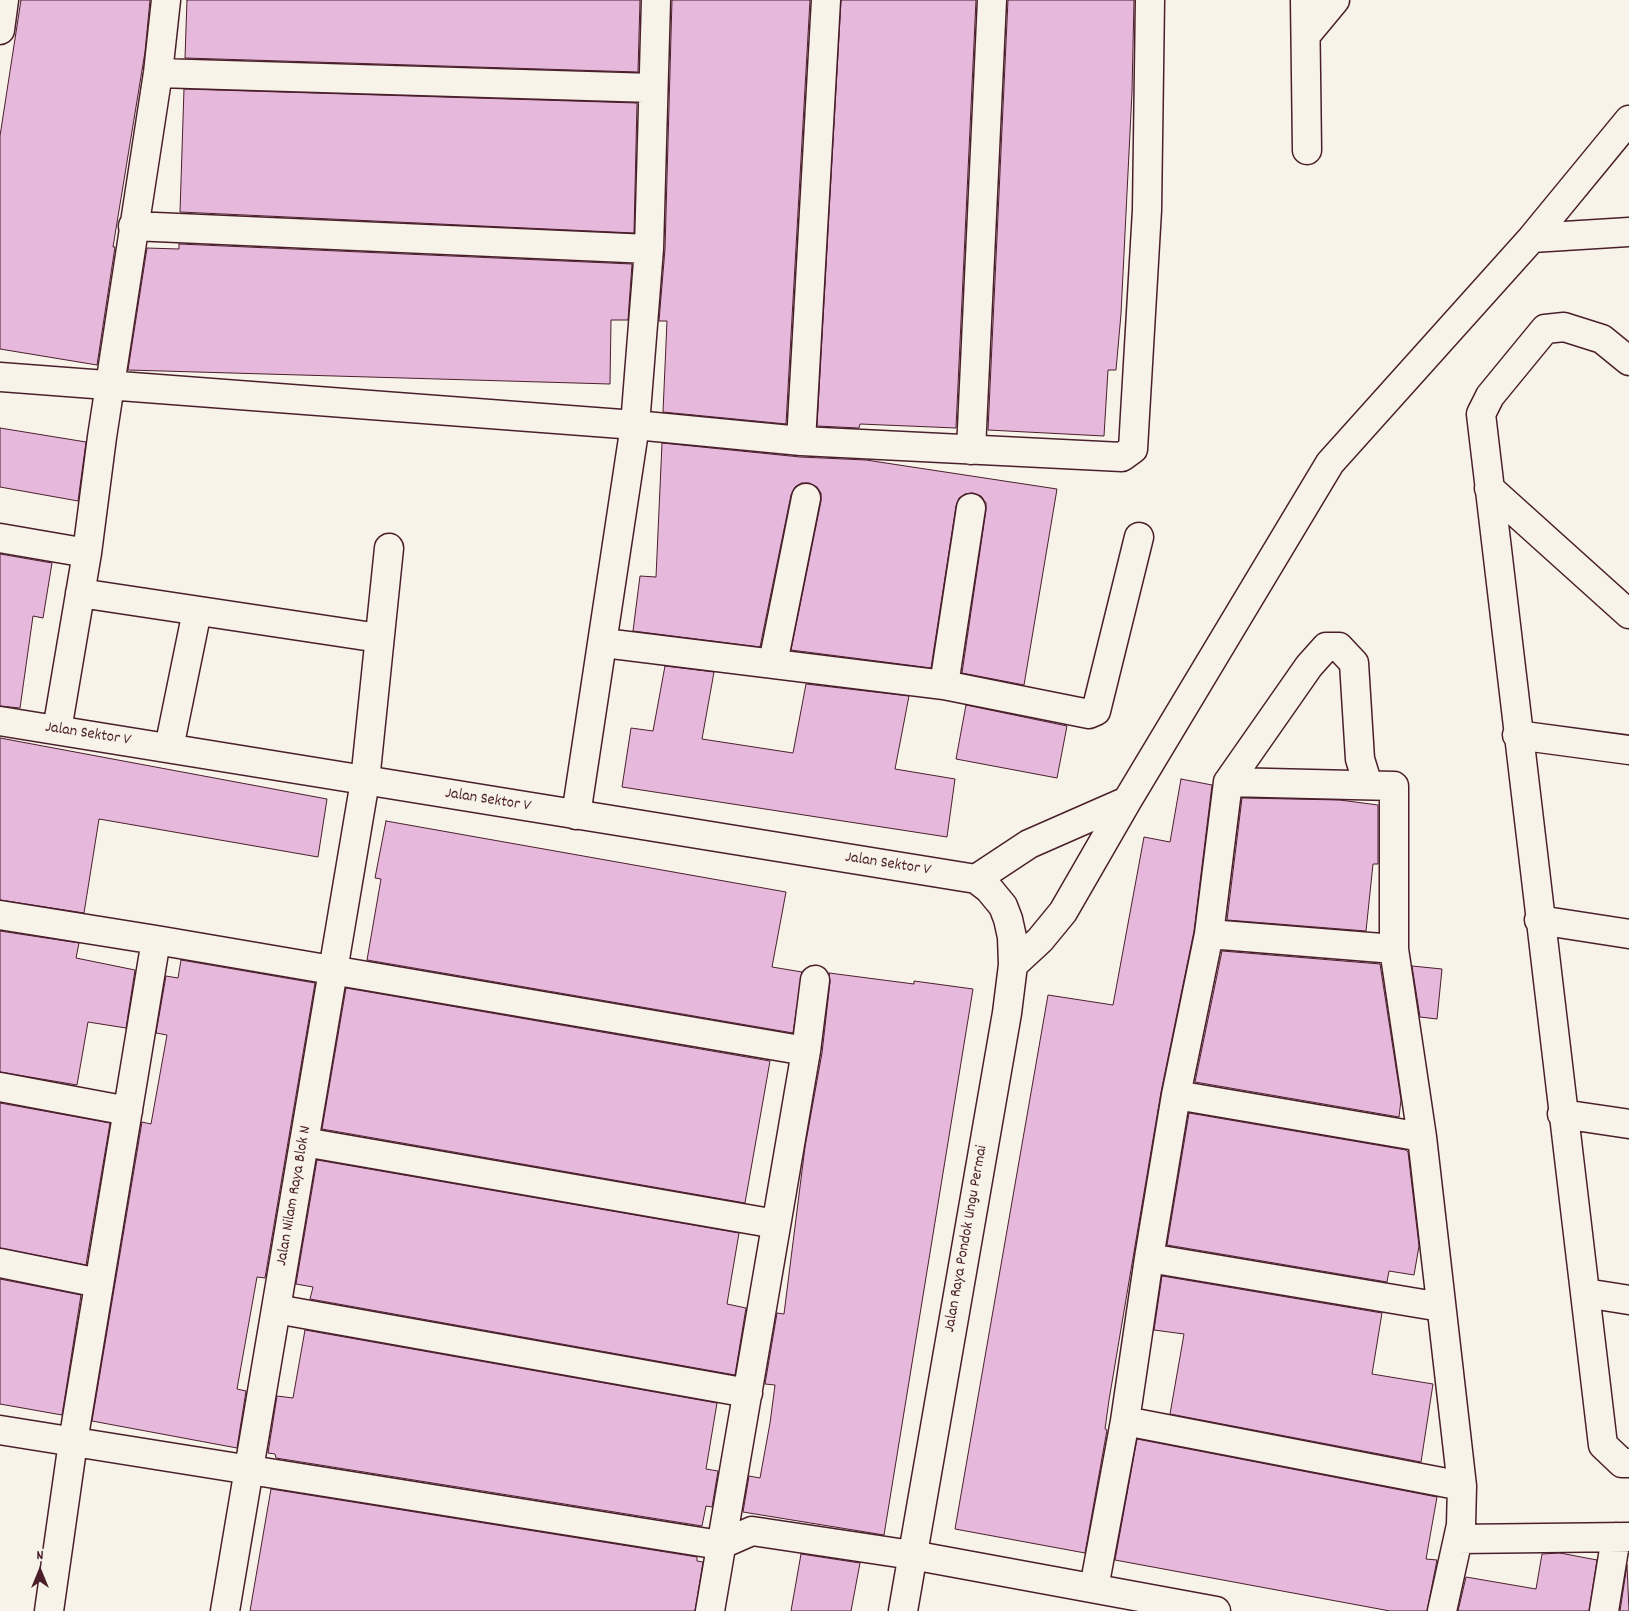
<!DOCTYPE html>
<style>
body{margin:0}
#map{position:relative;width:1629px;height:1611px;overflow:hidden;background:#f7f3e8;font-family:Dekko,sans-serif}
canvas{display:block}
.north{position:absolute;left:15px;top:1546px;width:50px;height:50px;-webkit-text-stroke:4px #f7f3e8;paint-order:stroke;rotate:0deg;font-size:14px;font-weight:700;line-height:20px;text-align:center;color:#4a1f2b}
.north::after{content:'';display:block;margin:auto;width:18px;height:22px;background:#4a1f2b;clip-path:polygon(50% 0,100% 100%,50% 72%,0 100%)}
</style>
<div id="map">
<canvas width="1629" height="1611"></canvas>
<div class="north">N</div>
</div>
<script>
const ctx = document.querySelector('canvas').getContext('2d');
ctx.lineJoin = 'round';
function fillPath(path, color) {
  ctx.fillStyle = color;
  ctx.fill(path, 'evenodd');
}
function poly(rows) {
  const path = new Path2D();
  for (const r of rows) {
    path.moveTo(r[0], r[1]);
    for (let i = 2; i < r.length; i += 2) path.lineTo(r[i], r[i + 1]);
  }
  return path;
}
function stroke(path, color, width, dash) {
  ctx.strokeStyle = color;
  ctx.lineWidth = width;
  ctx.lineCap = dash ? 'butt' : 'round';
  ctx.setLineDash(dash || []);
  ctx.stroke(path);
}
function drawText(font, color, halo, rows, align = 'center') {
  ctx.font = font + ' Dekko,sans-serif';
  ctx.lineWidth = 4;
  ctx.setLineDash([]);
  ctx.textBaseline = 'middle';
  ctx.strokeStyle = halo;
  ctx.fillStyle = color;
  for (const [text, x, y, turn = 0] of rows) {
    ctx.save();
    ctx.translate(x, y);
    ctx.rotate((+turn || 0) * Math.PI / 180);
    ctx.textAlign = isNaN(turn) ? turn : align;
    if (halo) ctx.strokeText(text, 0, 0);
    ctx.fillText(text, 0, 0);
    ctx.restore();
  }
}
const building = poly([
 [21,0,150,0,145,52,113,247,115,247,97,365,0,349,0,136,21,0],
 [187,0,640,0,638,72,185,58,187,0],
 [672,0,810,0,786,424,663,412,667,321,659,321,665,249,672,0],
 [841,0,976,0,956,428,860,424,859,428,817,426,841,0],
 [1008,0,1134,0,1132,92,1121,314,1116,370,1108,370,1104,436,988,430,1008,0],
 [184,89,637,103,634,233,180,212,184,89],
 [179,244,632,264,628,320,611,320,610,384,128,370,147,248,179,249,179,244],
 [0,428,86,442,78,501,0,487,0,428],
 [662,443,800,457,866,460,1057,489,1024,685,962,673,986,510,986,503,981,496,973,493,965,494,959,498,956,506,931,668,791,650,821,501,821,493,817,487,809,483,801,483,795,487,791,495,760,647,633,631,640,576,656,577,662,443],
 [0,554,52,563,43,618,33,616,20,708,0,706,0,554],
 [665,666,714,672,702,739,793,753,806,684,909,696,895,769,955,779,947,837,622,787,631,728,653,731,665,666],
 [966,705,1067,726,1057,778,956,759,966,705],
 [0,738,327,799,318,857,99,819,84,913,0,900,0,738],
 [1181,779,1212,785,1194,931,1161,1092,1109,1400,1105,1429,1107,1430,1085,1553,955,1529,1048,995,1113,1005,1144,837,1170,842,1181,779],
 [1242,798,1340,800,1378,805,1378,864,1373,864,1366,931,1227,920,1242,798],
 [386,821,786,892,772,967,802,972,793,1033,367,960,381,879,375,878,386,821],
 [0,931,79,943,76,958,135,970,126,1028,88,1022,77,1085,0,1072,0,931],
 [1222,951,1380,964,1401,1100,1399,1117,1195,1082,1222,951],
 [181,960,315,983,265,1278,257,1277,237,1389,246,1391,237,1448,92,1421,142,1122,151,1124,167,1035,156,1033,166,976,178,978,181,960],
 [1412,966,1442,969,1437,1019,1420,1017,1412,966],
 [829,973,914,984,914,981,973,989,884,1535,743,1512,749,1476,760,1478,770,1423,775,1385,765,1384,777,1313,784,1314,805,1147,822,1053,830,982,829,973],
 [346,988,770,1061,745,1203,322,1129,346,988],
 [0,1103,110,1123,86,1265,0,1248,0,1103],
 [1189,1113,1406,1150,1408,1152,1419,1246,1414,1275,1389,1271,1387,1282,1167,1245,1189,1113],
 [317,1160,739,1233,727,1304,746,1308,735,1375,310,1299,313,1287,296,1284,317,1160],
 [1162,1276,1382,1313,1372,1374,1433,1384,1421,1462,1170,1414,1184,1334,1154,1330,1162,1276],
 [0,1279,81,1295,62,1415,0,1404,0,1279],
 [305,1330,717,1403,706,1469,718,1471,712,1507,706,1506,702,1526,276,1458,275,1454,268,1453,277,1396,293,1398,305,1330],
 [1137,1439,1437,1497,1426,1559,1437,1560,1427,1611,1390,1611,1115,1560,1137,1439],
 [271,1489,697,1557,697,1561,703,1562,695,1611,250,1611,271,1489],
 [1560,1553,1597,1560,1589,1611,1458,1611,1466,1577,1536,1589,1542,1554,1560,1553],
 [801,1554,860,1563,851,1611,791,1611,801,1554],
 [1627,1565,1629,1611,1620,1611,1627,1565]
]);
const minor = poly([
 [1305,0,1307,150],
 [0,30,4,0],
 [1306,35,1335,0],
 [158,73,653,88],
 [133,226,649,249],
 [1532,238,1629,232],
 [1629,361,1602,339,1564,327,1545,329,1490,396,1481,414,1603,1445,1622,1463,1629,1463],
 [0,377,635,425,801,441,1122,457,1133,449,1147,210,1150,0],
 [801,441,826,0],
 [971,450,992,0],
 [1489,488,1629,614],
 [0,538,87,553],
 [80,593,379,638],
 [604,643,944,685,1089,714,1096,711,1139,537],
 [773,663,806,498],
 [944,685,971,508],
 [0,721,976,879,989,889,1003,906,1008,919,1012,937,1013,965,1007,1013,903,1611],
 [57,730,87,553,102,437,158,73,166,0],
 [1517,735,1629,750],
 [169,748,197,611],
 [1228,782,1394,786,1394,949],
 [576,815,635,425,649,249,656,0],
 [976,879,1029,844,1127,801],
 [0,915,156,940,806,1051],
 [1539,920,1629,934],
 [1209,934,1394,949,1422,1137,1462,1486,1461,1525,1442,1611],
 [1013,965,1040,940,1063,912,1127,801,1330,463,1532,238,1629,120],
 [0,1087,128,1111],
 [1176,1095,1422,1137],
 [1562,1114,1629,1124],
 [304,1142,776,1224],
 [1149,1258,1441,1307],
 [0,1263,99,1283],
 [1585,1293,1629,1300],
 [276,1309,748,1393],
 [1125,1421,1462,1486],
 [0,1430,720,1545,752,1531,912,1555,1216,1611],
 [1458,1539,1629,1537],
 [1094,1588,1125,1421,1149,1258,1176,1095,1209,934,1228,782,1309,666,1326,647,1339,647,1354,663,1360,759,1368,785],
 [49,1611,73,1442,156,940],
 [225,1611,365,781,389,548],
 [710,1611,806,1051,815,980],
 [1604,1611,1616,1537]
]);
const streetNames = [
 ["Jalan Sektor V",88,735,9],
 ["Jalan Sektor V",488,801,9],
 ["Jalan Sektor V",888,865,9],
 ["Jalan Nilam Raya Blok N",295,1196,-80],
 ["Jalan Raya Pondok Ungu Permai",967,1239,-80]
];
fillPath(building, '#e5b8dc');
stroke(building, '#4a1f2b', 1);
stroke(minor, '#4a1f2b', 31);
stroke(minor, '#f7f3e8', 28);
drawText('16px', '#4a1f2b', '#f7f3e8', streetNames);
</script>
